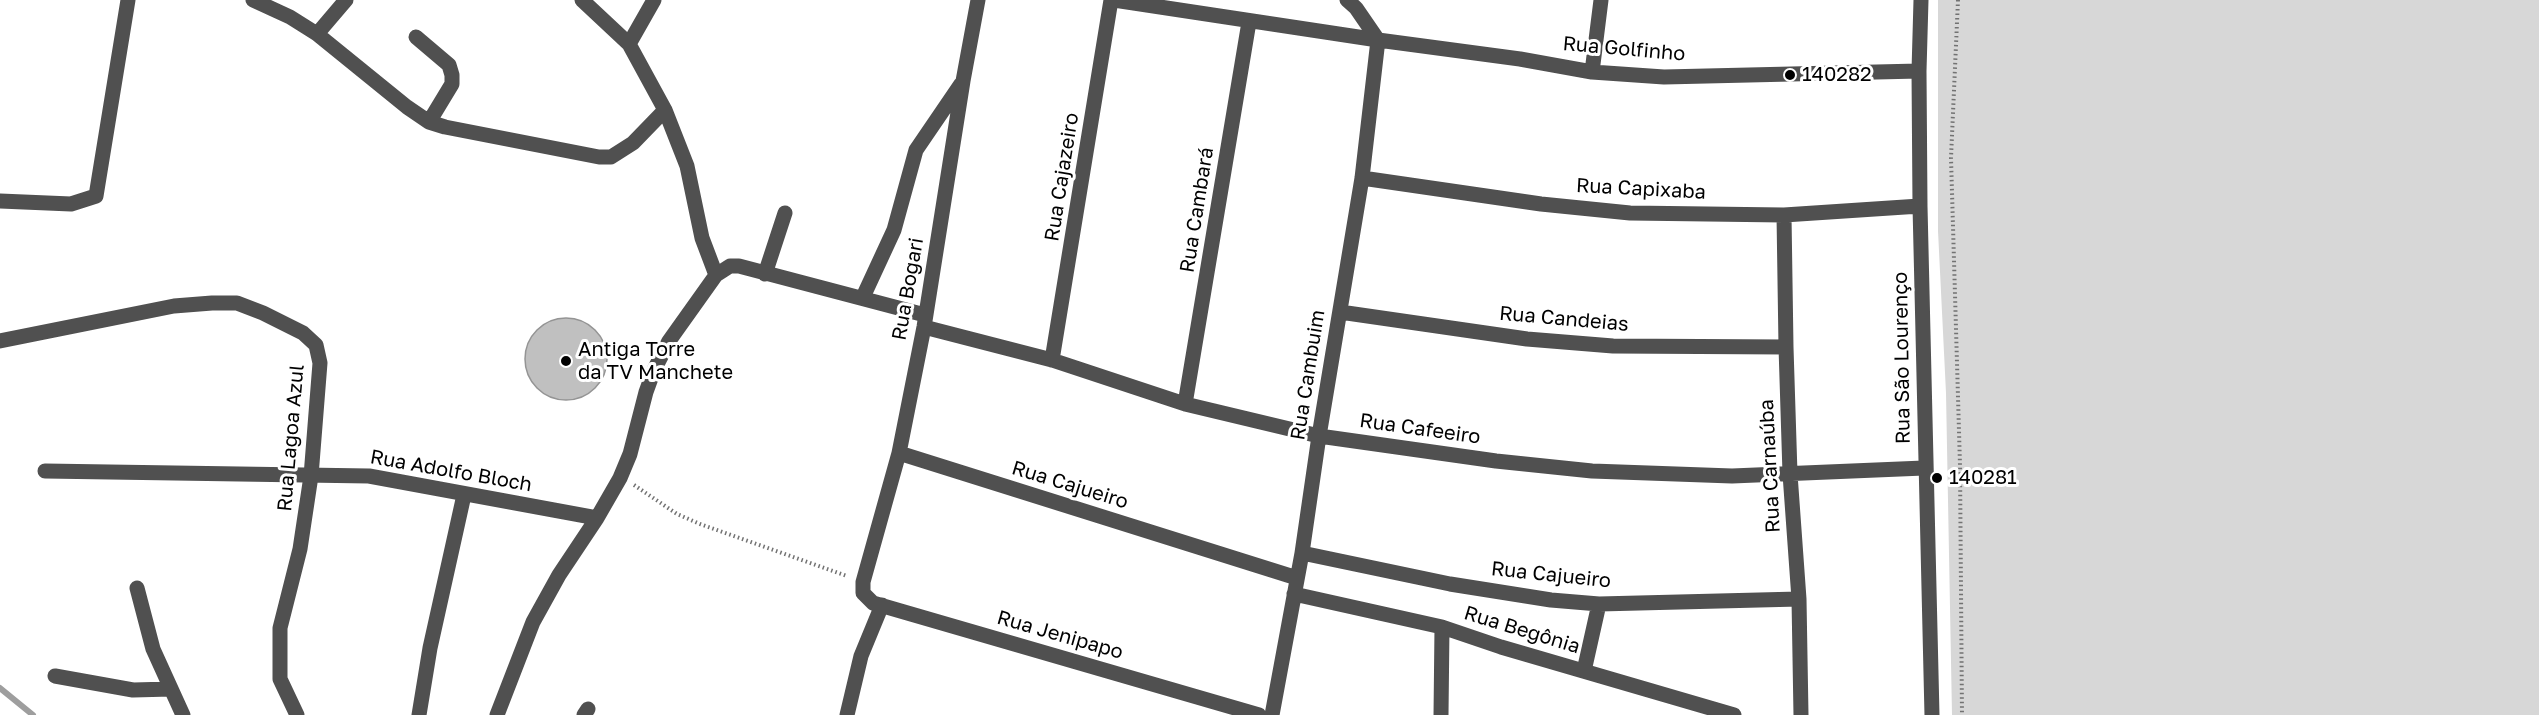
<!DOCTYPE html>
<meta charset="utf-8">
<style>
body{margin:0}
canvas{display:block;background:#fff}
</style>
<canvas width="2539" height="715"></canvas>
<script>
const ctx = document.querySelector('canvas').getContext('2d');
ctx.lineJoin = 'round';
function fillPath(path, color) {
  ctx.fillStyle = color;
  ctx.fill(path, 'evenodd');
}
function poly(rows) {
  const path = new Path2D();
  for (const r of rows) {
    if (r.length === 3) {
      path.moveTo(r[0] + r[2], r[1]);
      path.arc(r[0], r[1], r[2], 0, 2 * Math.PI);
      continue;
    }
    path.moveTo(r[0], r[1]);
    for (let i = 2; i < r.length; i += 2) path.lineTo(r[i], r[i + 1]);
  }
  return path;
}
function stroke(path, color, width, dash) {
  ctx.strokeStyle = color;
  ctx.lineWidth = width;
  ctx.lineCap = dash ? 'butt' : 'round';
  ctx.setLineDash(dash || []);
  ctx.stroke(path);
}
function drawText(font, color, halo, rows, align = 'center') {
  ctx.font = font + ' "Golos Text",sans-serif';
  ctx.lineWidth = 6;
  ctx.setLineDash([]);
  ctx.textBaseline = 'middle';
  ctx.strokeStyle = halo;
  ctx.fillStyle = color;
  for (const [text, x, y, turn = 0] of rows) {
    ctx.save();
    ctx.translate(x, y);
    ctx.rotate((+turn || 0) * Math.PI / 180);
    ctx.textAlign = isNaN(turn) ? turn : align;
    if (halo) ctx.strokeText(text, 0, 0);
    ctx.fillText(text, 0, 0);
    ctx.restore();
  }
}
const green = poly([
 [1938,0,2539,0,2539,715,1952,715,1946,393,1938,231]
]);
const stream = poly([
 [0,688,33,715]
]);
const building = poly([
 [566,359,41]
]);
const path = poly([
 [1958,0,1951,158,1960,465,1962,715],
 [634,485,677,514,700,524,847,576]
]);
const minor = poly([
 [253,0,290,17,317,34,407,107,429,122,445,127,599,157,611,157,633,143,665,110],
 [582,0,629,44,665,110,687,166,702,238,716,275],
 [978,0,963,81,924,327,899,453,863,582,863,593,873,603,1259,715],
 [1114,0,1378,40,1362,178,1319,436,1302,553,1272,715],
 [1347,0,1356,8,1378,40,1520,59,1592,72,1664,77,1919,71],
 [1921,0,1919,71,1920,206,1932,715],
 [317,34,346,0],
 [416,37,449,65,452,75,452,84,429,122],
 [629,44,654,0],
 [1592,72,1601,0],
 [1362,178,1541,204,1630,213,1784,215,1920,206],
 [0,201,71,204,96,196,128,0],
 [1784,215,1786,347,1790,474,1799,599,1801,715],
 [765,274,785,213],
 [863,297,894,230,916,150,961,84],
 [1340,312,1527,339,1613,346,1786,347],
 [924,327,1052,360,1185,404,1319,436,1496,461,1592,471,1732,476,1924,468],
 [0,341,174,306,212,303,237,303,263,313,303,333,316,345,320,363,311,476,300,549,280,628,280,679,297,715],
 [1052,360,1111,0],
 [1185,404,1249,22],
 [899,453,1297,578],
 [45,471,369,476,597,518],
 [1302,553,1450,584,1551,600,1599,604,1799,599],
 [137,588,153,649,183,715],
 [1294,594,1442,627,1501,647,1734,715],
 [1584,671,1599,604],
 [55,676,133,690,171,689],
 [419,715,430,648,464,495],
 [497,715,533,622,559,575,597,518,620,478,630,454,646,392,654,370,669,341,716,275,730,266,739,266,925,315],
 [584,715,588,709],
 [847,715,861,656,882,605],
 [1441,715,1442,627]
]);
const markers = [
 [1790,75,6,"#000"],
 [566,361,6,"#000"],
 [1937,478,6,"#000"]
];
const streetNames = [
 ["Rua Golfinho",1624,49,5],
 ["Rua Cajazeiro",1062,177,-81],
 ["Rua Capixaba",1641,189,3],
 ["Rua Cambará",1197,210,-81],
 ["Rua Bogari",908,289,-80],
 ["Rua Candeias",1564,319,5],
 ["Rua São Lourenço",1902,358,-91],
 ["Rua Cambuim",1308,375,-81],
 ["Rua Cafeeiro",1420,429,8],
 ["Rua Lagoa Azul",291,438,-85],
 ["Rua Carnaúba",1770,466,-93],
 ["Rua Adolfo Bloch",451,471,10],
 ["Rua Cajueiro",1070,485,17],
 ["Rua Cajueiro",1551,575,6],
 ["Rua Begônia",1522,630,17],
 ["Rua Jenipapo",1060,635,16]
];
const poiNames = [
 ["140282",1802,75],
 ["Antiga Torre",578,350],
 ["da TV Manchete",578,373],
 ["140281",1949,478]
];
fillPath(green, '#d7d7d7');
stroke(stream, '#9e9e9e', 6);
fillPath(building, '#c0c0c0');
stroke(building, '#949494', 1.5);
stroke(path, '#727272', 4, [1.5, 3]);
stroke(minor, '#505050', 15);
for (const [x, y, r, color] of markers) {
  const dot = new Path2D();
  dot.arc(x, y, r, 0, 2 * Math.PI);
  ctx.fillStyle = color;
  ctx.fill(dot);
  stroke(dot, '#fff', 2);
}
drawText('20px', '#000', '#fff', streetNames);
drawText('20px', '#000', '#fff', poiNames, 'left');
</script>
